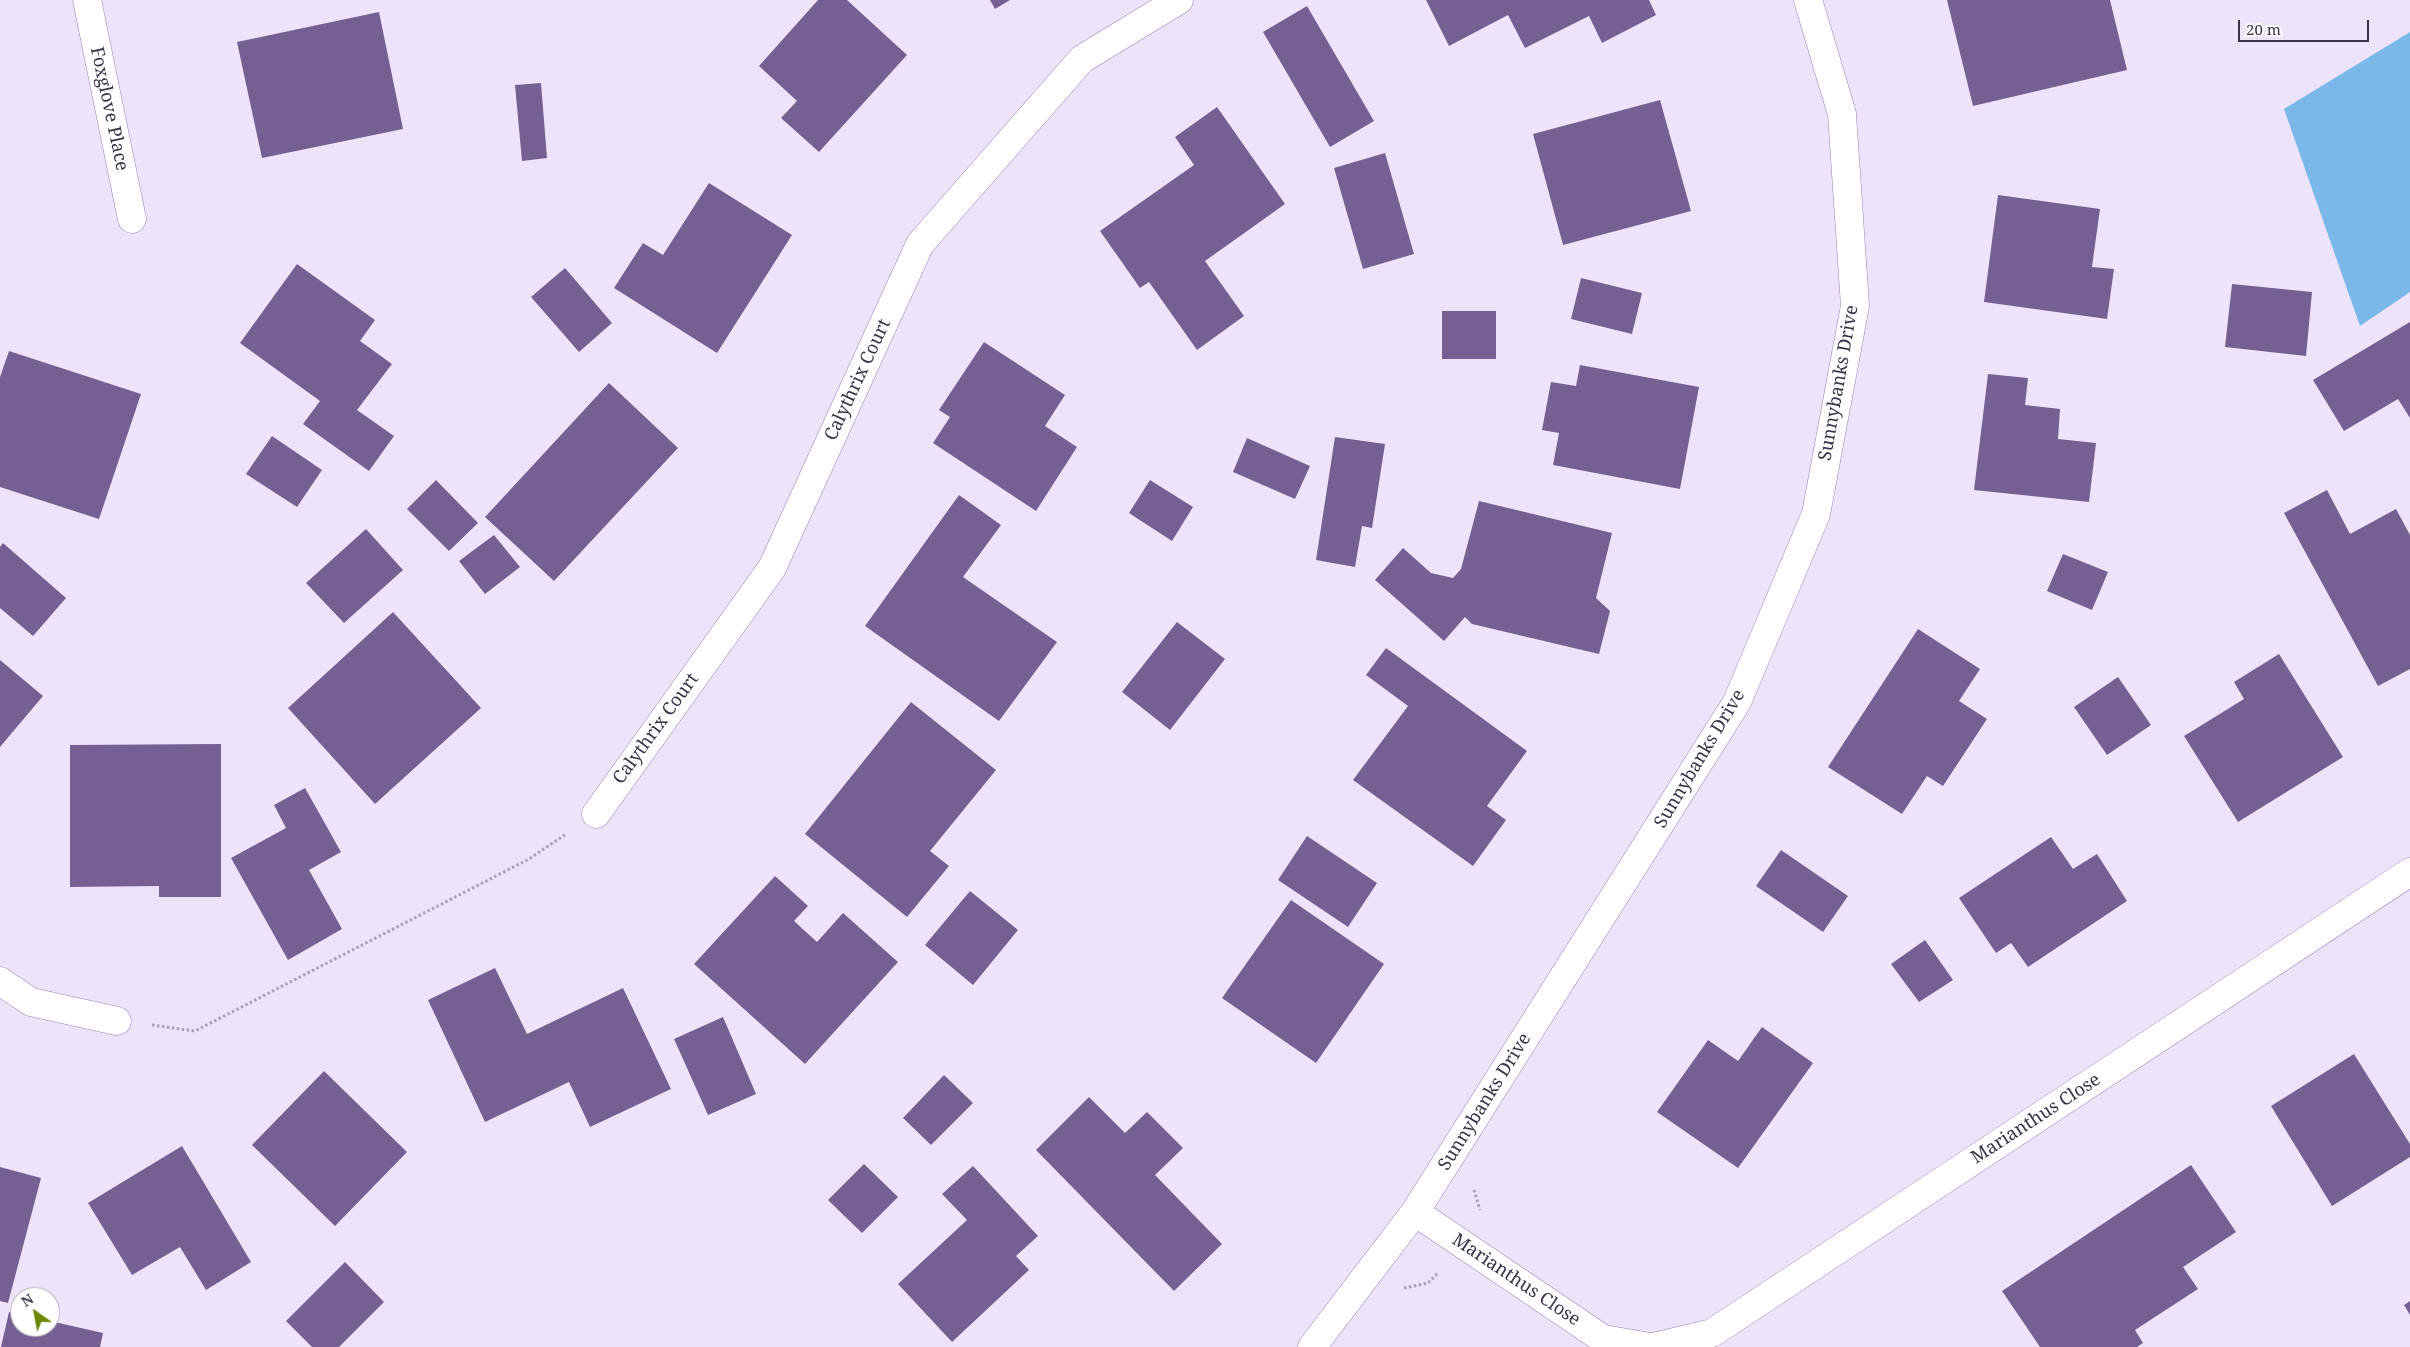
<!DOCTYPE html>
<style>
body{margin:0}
#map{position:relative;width:2410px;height:1347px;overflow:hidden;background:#ede4fb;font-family:"Noto Serif",serif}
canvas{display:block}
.north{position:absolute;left:10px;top:1287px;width:50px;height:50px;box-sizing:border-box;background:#fff;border:1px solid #b1adb6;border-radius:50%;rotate:327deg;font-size:14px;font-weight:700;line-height:20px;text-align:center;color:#3b3248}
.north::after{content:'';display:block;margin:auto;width:18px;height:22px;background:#6a8700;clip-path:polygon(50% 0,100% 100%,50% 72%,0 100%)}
.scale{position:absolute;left:2238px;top:20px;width:131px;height:22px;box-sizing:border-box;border:2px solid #3b3248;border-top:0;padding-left:6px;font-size:15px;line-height:18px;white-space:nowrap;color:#3b3248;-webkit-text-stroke:4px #fff;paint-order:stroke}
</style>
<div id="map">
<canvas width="2410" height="1347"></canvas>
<div class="north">N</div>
<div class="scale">20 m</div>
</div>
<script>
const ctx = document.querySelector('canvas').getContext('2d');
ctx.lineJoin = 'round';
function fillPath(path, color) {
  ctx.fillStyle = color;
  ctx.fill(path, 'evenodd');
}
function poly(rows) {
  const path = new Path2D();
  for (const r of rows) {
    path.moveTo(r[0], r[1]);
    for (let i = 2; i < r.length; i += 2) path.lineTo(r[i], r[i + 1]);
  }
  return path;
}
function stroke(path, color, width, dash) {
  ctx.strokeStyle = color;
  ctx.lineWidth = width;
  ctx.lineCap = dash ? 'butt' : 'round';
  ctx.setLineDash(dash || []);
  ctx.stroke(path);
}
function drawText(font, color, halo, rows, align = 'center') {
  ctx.font = font + ' "Noto Serif",serif';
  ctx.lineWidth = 5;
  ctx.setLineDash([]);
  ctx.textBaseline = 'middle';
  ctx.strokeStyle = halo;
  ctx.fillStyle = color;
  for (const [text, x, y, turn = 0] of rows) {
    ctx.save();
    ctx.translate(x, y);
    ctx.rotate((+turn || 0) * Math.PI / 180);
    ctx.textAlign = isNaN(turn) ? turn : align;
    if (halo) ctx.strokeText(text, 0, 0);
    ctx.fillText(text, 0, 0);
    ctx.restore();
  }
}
const water = poly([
 [2410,32,2410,292,2360,326,2284,109]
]);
const building = poly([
 [818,0,847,0,907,55,819,152,781,118,797,101,759,66],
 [990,0,1010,0,995,9],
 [1426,0,1649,0,1656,15,1602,43,1589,16,1525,48,1508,15,1449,46],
 [1947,0,2110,0,2127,70,1973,106],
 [1307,6,1374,121,1330,147,1263,32],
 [379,12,403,129,262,158,237,42],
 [541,83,547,158,522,161,515,85],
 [1660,100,1691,211,1563,245,1533,134],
 [1217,107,1285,204,1205,261,1244,316,1197,350,1149,282,1140,288,1100,231,1194,165,1175,137],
 [1385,153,1414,254,1363,269,1334,168],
 [709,183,792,235,717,353,614,288,643,243,663,255],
 [1998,195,2100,209,2092,267,2114,269,2107,319,1984,302],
 [297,264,375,320,360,341,392,364,357,410,394,436,369,471,303,424,320,401,240,343],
 [565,268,612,323,579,352,531,297],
 [1581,278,1642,293,1632,334,1571,319],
 [2232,284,2312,292,2306,356,2225,347],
 [1442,311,1496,311,1496,359,1442,359],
 [2410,322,2410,418,2398,399,2344,431,2313,380],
 [984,342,1065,395,1045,426,1077,447,1036,511,933,443,950,417,939,410],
 [9,351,141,394,99,519,0,487,0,377],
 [1580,365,1699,387,1680,489,1553,465,1559,433,1542,430,1551,382,1576,386],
 [1988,374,2028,378,2025,405,2060,409,2058,439,2096,443,2089,502,1974,490],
 [609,383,678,448,554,581,485,517],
 [272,436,322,470,297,507,246,474],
 [1335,437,1385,444,1372,528,1362,526,1355,567,1316,560],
 [1247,438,1310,466,1295,499,1233,472],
 [436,480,478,523,449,551,407,509],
 [1150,480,1193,507,1172,541,1129,513],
 [2327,490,2350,534,2396,509,2410,535,2410,669,2378,686,2284,513],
 [959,495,1001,525,963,577,1057,642,999,721,865,626],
 [1479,501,1612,533,1596,598,1610,611,1599,654,1472,624,1465,617,1444,641,1375,580,1403,548,1431,573,1453,578,1461,569],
 [366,529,403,570,344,623,306,583],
 [494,535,520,567,485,594,459,561],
 [3,543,66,598,33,636,0,608,0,547],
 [2063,554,2108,572,2092,610,2047,591],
 [393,612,481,708,375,804,288,708],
 [1177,622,1225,659,1170,730,1122,692],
 [1918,629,1980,669,1959,701,1987,719,1943,786,1927,776,1902,814,1828,767],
 [1386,648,1527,751,1487,806,1506,820,1473,866,1353,780,1408,706,1366,675],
 [2279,654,2343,757,2238,822,2184,736,2244,699,2234,682],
 [0,660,43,696,0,747],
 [2118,677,2151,725,2107,755,2074,707],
 [911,702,996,770,930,851,949,866,907,917,805,834],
 [221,744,221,897,159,897,159,886,70,887,70,745],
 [305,788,341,852,309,870,342,929,288,960,231,858,286,828,274,805],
 [1307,836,1377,883,1348,927,1278,880],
 [2051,837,2073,869,2097,854,2127,901,2028,967,2011,943,1996,953,1959,898],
 [1781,850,1848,896,1823,932,1756,886],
 [775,876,808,906,794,921,817,942,843,913,898,962,805,1064,694,964],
 [970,891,1018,930,973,985,925,945],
 [1291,900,1384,964,1316,1063,1222,998],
 [1925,940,1953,980,1919,1002,1891,964],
 [495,968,527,1034,623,988,671,1089,590,1127,569,1082,485,1122,428,1000],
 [723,1017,756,1094,708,1115,674,1039],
 [1762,1027,1813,1063,1738,1168,1657,1112,1708,1040,1738,1061],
 [2354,1054,2410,1144,2410,1157,2332,1206,2271,1106],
 [324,1071,407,1152,335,1226,252,1145],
 [944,1075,973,1103,931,1145,903,1118],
 [1089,1097,1125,1133,1147,1112,1183,1148,1155,1175,1222,1244,1174,1291,1036,1150],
 [182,1146,251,1262,206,1290,180,1247,132,1275,88,1203],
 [864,1164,898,1197,862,1233,828,1200],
 [2191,1165,2236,1232,2183,1267,2198,1289,2135,1330,2143,1343,2137,1347,2040,1347,2002,1291],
 [973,1166,1038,1236,1016,1256,1029,1270,952,1342,898,1284,967,1220,942,1194],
 [0,1167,41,1178,8,1303,0,1301],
 [345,1262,384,1302,339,1347,312,1347,286,1321],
 [2410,1301,2410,1315,2404,1305],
 [9,1312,20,1315,20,1327,50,1327,50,1321,103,1333,100,1347,1,1347]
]);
const path = poly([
 [152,1025,195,1031,529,859,566,834],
 [1474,1190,1480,1210],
 [1404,1288,1428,1283,1438,1273]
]);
const street = poly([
 [87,0,132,219],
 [596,814,772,568,920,244,1082,59,1179,0],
 [0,981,31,1002,117,1021],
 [1415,1212,1603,1339,1650,1347],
 [1312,1347,1415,1212,1737,702,1816,514,1855,306,1842,114,1808,0],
 [1653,1347,1712,1333,2410,872]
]);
const streetNames = [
 ["Foxglove Place",109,109,78],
 ["Calythrix Court",858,380,-65],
 ["Sunnybanks Drive",1839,383,-80],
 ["Calythrix Court",656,729,-54],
 ["Sunnybanks Drive",1700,759,-59],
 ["Sunnybanks Drive",1485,1102,-58],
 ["Marianthus Close",2036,1119,-33],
 ["Marianthus Close",1516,1280,34]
];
fillPath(water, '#7ab8e9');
fillPath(building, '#766093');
stroke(street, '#9882b7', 29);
stroke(path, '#a9a0b7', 3, [2.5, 2.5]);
stroke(street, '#fff', 28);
drawText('18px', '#3b3248', '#fff', streetNames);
</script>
